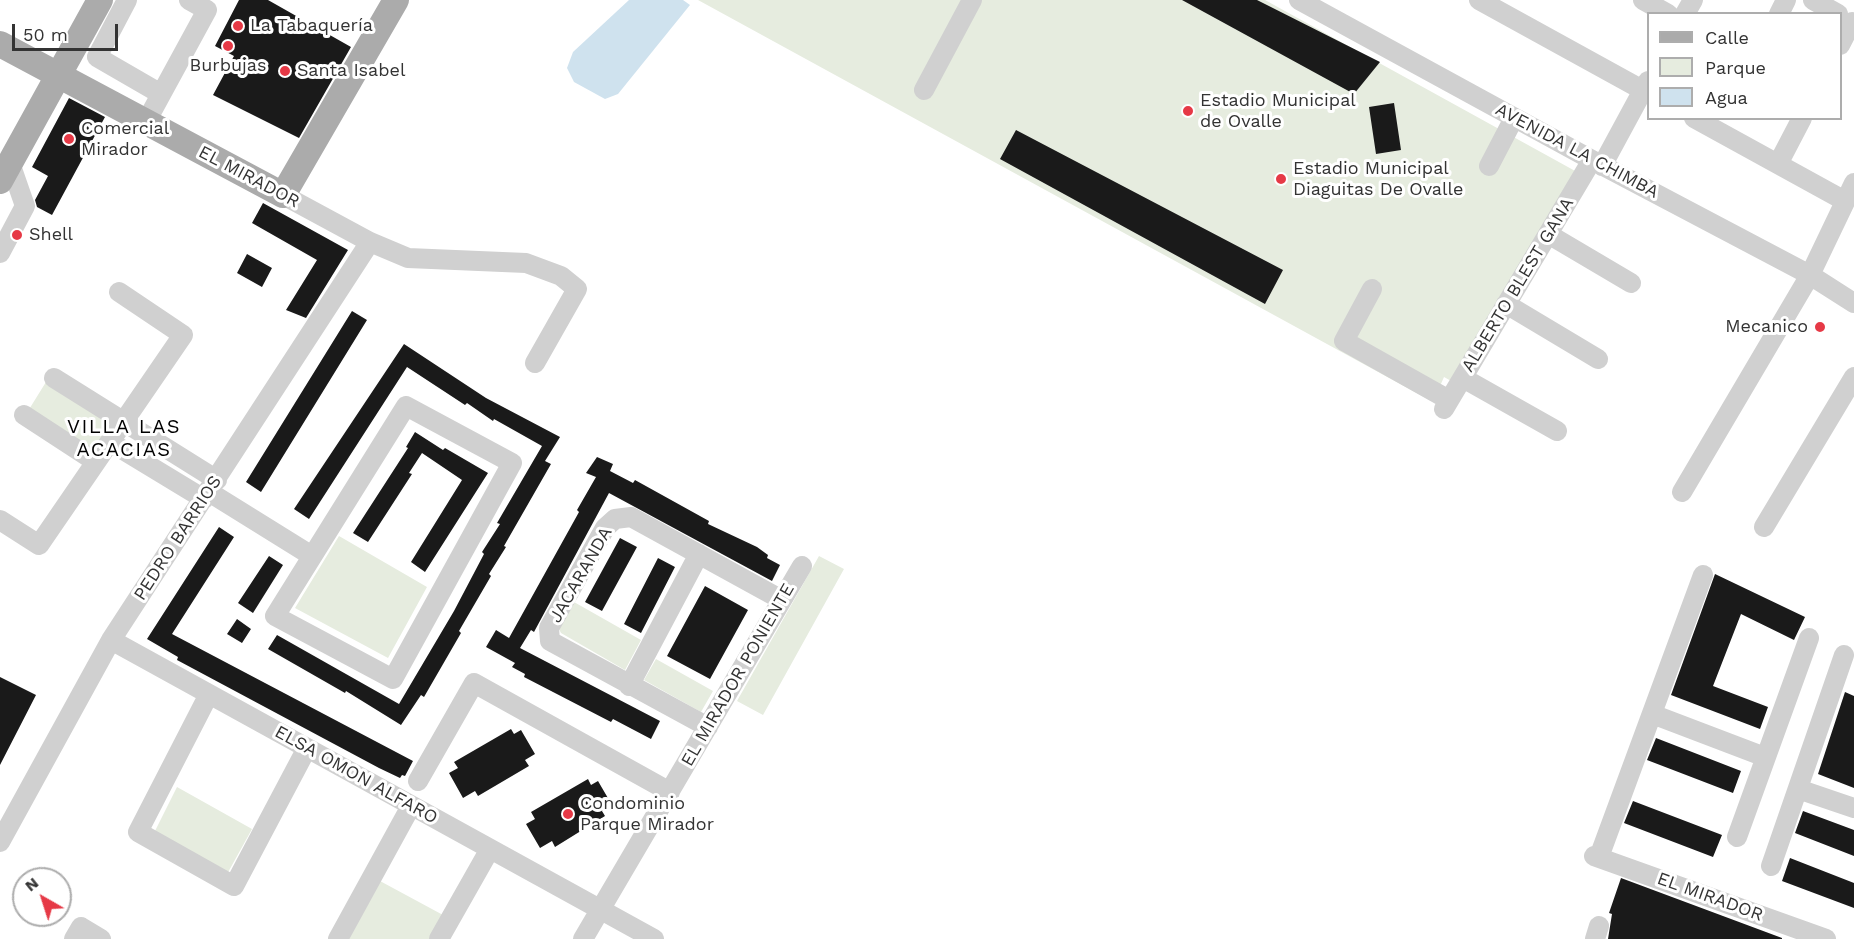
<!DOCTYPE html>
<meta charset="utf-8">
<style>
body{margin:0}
#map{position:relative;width:1854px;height:939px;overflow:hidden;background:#fff;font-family:"Work Sans",sans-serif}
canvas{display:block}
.legend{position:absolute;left:1647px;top:12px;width:195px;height:108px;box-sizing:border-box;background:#fff;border:2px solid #adadad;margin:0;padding:8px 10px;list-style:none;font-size:18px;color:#333}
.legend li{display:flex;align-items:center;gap:12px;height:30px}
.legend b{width:30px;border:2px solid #adadad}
.north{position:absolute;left:12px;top:867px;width:60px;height:60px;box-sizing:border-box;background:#fff;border:2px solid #adadad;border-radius:50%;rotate:321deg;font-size:16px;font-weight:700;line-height:24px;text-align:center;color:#333}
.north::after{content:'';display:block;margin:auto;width:21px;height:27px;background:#e63946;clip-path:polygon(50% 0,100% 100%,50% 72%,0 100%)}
.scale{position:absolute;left:12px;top:24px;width:106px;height:27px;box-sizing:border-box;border:3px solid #333;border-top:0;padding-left:8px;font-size:18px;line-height:21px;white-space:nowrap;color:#333;-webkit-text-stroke:4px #fff;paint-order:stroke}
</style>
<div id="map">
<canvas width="1854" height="939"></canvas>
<ul class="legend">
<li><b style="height:8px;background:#ababab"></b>Calle</li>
<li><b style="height:16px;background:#e6ecdf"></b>Parque</li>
<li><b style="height:16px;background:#cfe2ee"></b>Agua</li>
</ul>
<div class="north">N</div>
<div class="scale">50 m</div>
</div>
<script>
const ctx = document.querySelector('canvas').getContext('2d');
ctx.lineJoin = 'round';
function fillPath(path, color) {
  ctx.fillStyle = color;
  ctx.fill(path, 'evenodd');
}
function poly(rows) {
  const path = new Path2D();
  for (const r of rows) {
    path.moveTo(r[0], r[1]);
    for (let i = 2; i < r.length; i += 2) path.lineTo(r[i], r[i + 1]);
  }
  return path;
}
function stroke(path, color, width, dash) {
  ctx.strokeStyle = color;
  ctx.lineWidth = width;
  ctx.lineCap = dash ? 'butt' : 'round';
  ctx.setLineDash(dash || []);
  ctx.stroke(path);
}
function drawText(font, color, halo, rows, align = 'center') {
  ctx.font = font + ' "Work Sans",sans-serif';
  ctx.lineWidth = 6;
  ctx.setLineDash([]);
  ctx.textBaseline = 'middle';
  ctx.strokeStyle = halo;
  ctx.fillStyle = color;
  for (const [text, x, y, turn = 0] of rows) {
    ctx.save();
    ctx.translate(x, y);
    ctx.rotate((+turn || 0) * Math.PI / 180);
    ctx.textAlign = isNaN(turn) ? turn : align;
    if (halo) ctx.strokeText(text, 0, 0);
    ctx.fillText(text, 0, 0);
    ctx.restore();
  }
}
const green = poly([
 [698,0,1265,0,1577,172,1453,382,1444,377,1433,402],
 [46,382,112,422,93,452,28,411],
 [339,536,427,587,388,658,295,608],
 [819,556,844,569,763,715,737,701],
 [574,602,641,640,625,670,561,633,559,629],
 [656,659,713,691,701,712,644,680],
 [177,787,252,829,226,876,153,835],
 [380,881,443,915,430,939,347,939]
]);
const water = poly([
 [629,0,683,0,690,5,618,94,605,99,574,82,567,68,573,52]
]);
const building = poly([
 [239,0,268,0,351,47,299,138,213,95,234,56,215,46],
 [1182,0,1257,0,1380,62,1354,94],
 [69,98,105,117,52,215,37,207,35,200,48,176,32,167],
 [1394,103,1401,150,1376,154,1369,107],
 [1016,130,1283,270,1265,304,1000,159],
 [263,203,348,250,306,318,286,310,317,260,252,223],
 [247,254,272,268,262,287,237,273],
 [352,311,367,320,261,492,246,482],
 [404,344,486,398,560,437,545,461,551,464,504,546,506,547,489,574,491,576,459,631,461,633,424,697,421,695,401,725,346,691,345,693,268,649,277,635,399,704,454,611,484,554,482,552,500,524,497,523,542,446,494,419,493,421,467,403,465,405,407,367,309,519,294,509],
 [415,432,443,450,445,448,488,473,425,572,411,562,462,480,422,453,409,473,412,474,368,542,353,533,408,448,406,447],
 [597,457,613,464,610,471,633,483,635,480,709,521,708,524,757,547,768,555,767,558,780,565,772,581,609,493,534,632,531,630,520,648,660,721,651,739,613,719,611,722,524,677,525,674,512,667,515,663,486,647,496,630,509,638,579,512,577,510,596,477,586,473],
 [219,527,234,537,172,634,413,761,405,776,402,775,400,778,379,768,177,660,178,657,147,639],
 [620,538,637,547,602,611,585,602],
 [269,556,283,565,253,613,238,603],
 [658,558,675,567,641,633,624,624],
 [1715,574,1805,617,1794,640,1741,614,1713,686,1768,707,1760,729,1671,695],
 [705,586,748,610,710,679,667,656],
 [237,619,251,629,242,643,227,634],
 [0,677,36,695,0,765],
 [1845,692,1854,696,1854,788,1818,774],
 [511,729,514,734,521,730,535,754,525,760,529,766,478,796,475,791,463,798,449,773,458,768,454,762],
 [1656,738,1741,771,1733,793,1647,760],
 [588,779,591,785,598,781,612,805,602,811,605,816,555,847,552,841,540,848,526,824,535,819,531,812],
 [1633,801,1722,835,1713,857,1624,823],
 [1803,811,1854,830,1854,856,1795,833],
 [1790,858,1854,883,1854,908,1782,881],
 [1621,878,1782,938,1782,939,1608,939,1612,914,1609,913]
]);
const minor = poly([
 [127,0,97,57,161,94],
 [1299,0,1592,160,1810,275,1854,303],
 [1479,0,1648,93],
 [1643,0,1668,14],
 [1813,0,1838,14],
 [1685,14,1693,0],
 [1779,14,1786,0],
 [1840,45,1852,22],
 [924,90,972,0],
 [1694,118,1845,201],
 [146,122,207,10,189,0],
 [1778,164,1802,118],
 [1489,166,1514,118],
 [1602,166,1648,81],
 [283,195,370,242,408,258,526,263,561,276,577,289,535,363],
 [1548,234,1631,283],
 [0,253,25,206,10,163],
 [1372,289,1344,341,1449,400],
 [1506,304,1598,359],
 [54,378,217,480],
 [1463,378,1557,431],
 [406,406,512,463,393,679,275,616,406,406],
 [1444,409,1592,160],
 [24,415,96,462],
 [110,442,204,499],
 [209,492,312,556],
 [1682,492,1810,275,1854,183],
 [0,520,39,545,183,335,119,292],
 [1764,527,1854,377],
 [111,640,654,939],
 [629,686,699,554],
 [209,694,138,832,234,886,307,748],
 [1652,714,1765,757],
 [708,727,550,641,549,628,605,528,615,519,631,517,782,600],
 [418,781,474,683,670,792],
 [1798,789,1854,808],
 [1737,837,1809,638],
 [0,842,111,640,370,242],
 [1594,856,1826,939],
 [1599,857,1703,575],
 [1771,866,1844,655],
 [74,939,81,927,101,939],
 [338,939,411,806],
 [439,939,490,849],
 [583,939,802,566],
 [1595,939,1599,926]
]);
const major = poly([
 [0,44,283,195,396,0],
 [0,181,100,0]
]);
const markers = [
 [238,26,6,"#e63946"],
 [228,46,6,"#e63946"],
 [285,71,6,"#e63946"],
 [1188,111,6,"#e63946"],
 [69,139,6,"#e63946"],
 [1281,179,6,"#e63946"],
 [17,235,6,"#e63946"],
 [1820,327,6,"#e63946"],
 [568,814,6,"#e63946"]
];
const poiNames = [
 ["La Tabaquería",250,26],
 ["Burbujas",228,66,"center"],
 ["Santa Isabel",297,71],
 ["Estadio Municipal",1200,101],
 ["de Ovalle",1200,122],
 ["Comercial",81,129],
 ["Mirador",81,150],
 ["Estadio Municipal",1293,169],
 ["Diaguitas De Ovalle",1293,190],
 ["Shell",29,235],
 ["Mecanico",1808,327,"right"],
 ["Condominio",580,804],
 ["Parque Mirador",580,825]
];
const streetNames = [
 ["AVENIDA LA CHIMBA",1577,151,28],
 ["EL MIRADOR",249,177,28],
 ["ALBERTO BLEST GANA",1518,285,-59],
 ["PEDRO BARRIOS",178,538,-57],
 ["JACARANDA",581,575,-60],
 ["EL MIRADOR PONIENTE",738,675,-60],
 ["ELSA OMON ALFARO",356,775,29],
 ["EL MIRADOR",1710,897,20]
];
const neighbourhoodNames = [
 ["VILLA LAS",124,427],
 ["ACACIAS",124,450]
];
fillPath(green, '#e6ecdf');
fillPath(water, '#cfe2ee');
fillPath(building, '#1a1a1a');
stroke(minor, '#d0d0d0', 20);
stroke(major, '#ababab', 26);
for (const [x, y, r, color] of markers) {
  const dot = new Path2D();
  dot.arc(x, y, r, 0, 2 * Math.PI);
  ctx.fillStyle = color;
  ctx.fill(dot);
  stroke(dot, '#fff', 2);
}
drawText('18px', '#333', '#fff', poiNames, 'left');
drawText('18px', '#333', '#fff', streetNames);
ctx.letterSpacing = '1.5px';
drawText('20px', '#000', '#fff', neighbourhoodNames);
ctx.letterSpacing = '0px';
</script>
